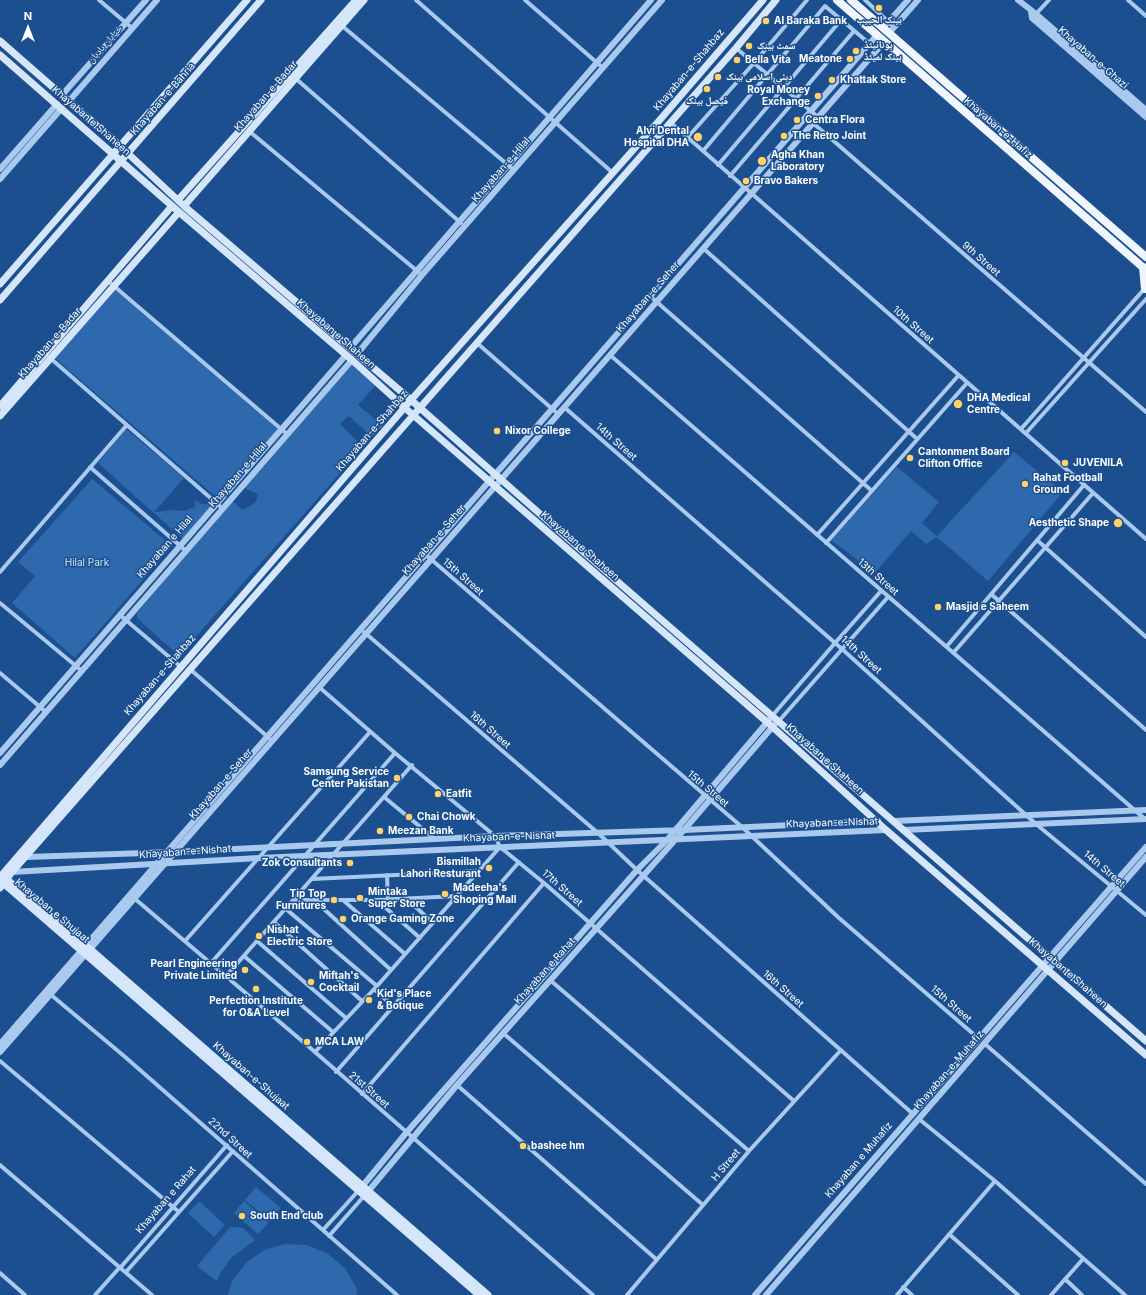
<!DOCTYPE html>
<meta charset="utf-8">
<style>
body{margin:0}
#map{position:relative;width:1146px;height:1295px;overflow:hidden;background:#1b4f8f;font-family:Inter,sans-serif}
canvas{display:block}
.north{position:absolute;left:8px;top:8px;width:40px;height:40px;-webkit-text-stroke:3px #1b4f8f;paint-order:stroke;rotate:0deg;font-size:11px;font-weight:700;line-height:16px;text-align:center;color:#fff}
.north::after{content:'';display:block;margin:auto;width:14px;height:18px;background:#fff;clip-path:polygon(50% 0,100% 100%,50% 72%,0 100%)}
</style>
<div id="map">
<canvas width="1146" height="1295"></canvas>
<div class="north">N</div>
</div>
<script>
const ctx = document.querySelector('canvas').getContext('2d');
ctx.lineJoin = 'round';
function fillPath(path, color) {
  ctx.fillStyle = color;
  ctx.fill(path, 'evenodd');
}
function poly(rows) {
  const path = new Path2D();
  for (const r of rows) {
    path.moveTo(r[0], r[1]);
    for (let i = 2; i < r.length; i += 2) path.lineTo(r[i], r[i + 1]);
  }
  return path;
}
function stroke(path, color, width, dash) {
  ctx.strokeStyle = color;
  ctx.lineWidth = width;
  ctx.lineCap = dash ? 'butt' : 'round';
  ctx.setLineDash(dash || []);
  ctx.stroke(path);
}
function drawText(font, color, halo, rows, align = 'center') {
  ctx.font = font + ' Inter,"Noto Naskh Arabic",sans-serif';
  ctx.lineWidth = 3;
  ctx.setLineDash([]);
  ctx.textBaseline = 'middle';
  ctx.strokeStyle = halo;
  ctx.fillStyle = color;
  for (const [text, x, y, turn = 0] of rows) {
    ctx.save();
    ctx.translate(x, y);
    ctx.rotate((+turn || 0) * Math.PI / 180);
    ctx.textAlign = isNaN(turn) ? turn : align;
    if (halo) ctx.strokeText(text, 0, 0);
    ctx.fillText(text, 0, 0);
    ctx.restore();
  }
}
const green = poly([
 [114,289,279,429,216,497,55,358],
 [352,363,376,385,358,405,383,426,372,437,349,416,340,424,363,447,179,656,137,618,137,613,232,501,243,510,256,502,258,494,246,489,246,483,261,470],
 [126,429,184,478,154,512,171,510,184,511,195,507,195,500,201,504,215,504,183,539,98,463],
 [1014,452,1063,492,988,581,937,537,926,544,911,531,875,573,831,540,897,467,939,502,922,523,937,536],
 [92,479,172,546,75,658,12,603,35,576,18,562],
 [256,1187,281,1208,270,1221,245,1200],
 [199,1201,225,1225,214,1237,188,1213],
 [244,1201,269,1222,258,1234,234,1213],
 [230,1227,243,1228,255,1240,231,1258,220,1274,217,1281,197,1266],
 [285,1244,307,1245,328,1254,345,1268,356,1287,357,1295,228,1295,232,1281,246,1263,264,1250]
]);
const minor = poly([
 [99,0,132,28],
 [416,0,613,173],
 [525,0,603,68],
 [865,0,894,27],
 [1128,0,1146,16],
 [1034,16,1049,0],
 [341,25,514,170],
 [736,48,818,117],
 [294,77,461,223],
 [806,117,1146,412],
 [670,122,1146,539],
 [249,131,422,275],
 [687,138,754,63,807,0],
 [703,151,825,6,877,50],
 [718,165,841,20],
 [730,176,854,31],
 [703,248,916,438],
 [108,281,287,434],
 [650,296,872,491],
 [477,343,558,414],
 [610,355,1146,820],
 [49,357,222,508],
 [564,407,842,649,1036,824,1146,915],
 [1021,429,1145,288],
 [1026,433,1146,299],
 [90,467,186,551],
 [817,535,958,376],
 [1037,540,1146,637],
 [826,543,967,383],
 [426,555,742,827,839,918,978,1038],
 [0,572,126,426],
 [991,594,1146,730],
 [0,603,82,671],
 [120,615,181,667],
 [364,632,598,833,637,870,913,1114],
 [947,646,1084,485],
 [954,652,1093,493],
 [191,670,269,738],
 [0,673,46,712],
 [319,687,395,753,495,836,500,847,544,883,794,1101],
 [772,716,835,643,881,591],
 [778,722,888,597],
 [384,797,435,839],
 [387,875,388,900],
 [312,879,479,871],
 [134,898,315,1052,593,1295],
 [407,899,433,923],
 [294,900,377,900,457,896],
 [315,901,391,970],
 [344,901,405,954],
 [378,901,420,938],
 [286,909,377,986],
 [274,922,362,1001],
 [185,941,370,732],
 [257,941,346,1018],
 [244,956,333,1032],
 [211,963,395,753],
 [226,976,412,765],
 [550,980,749,1151],
 [374,989,393,1006],
 [50,994,124,1056,397,1295],
 [503,1033,703,1205],
 [985,1044,1146,1184],
 [315,1052,377,986,500,847],
 [0,1061,179,1212],
 [336,1072,519,862],
 [457,1085,656,1259],
 [362,1094,544,883],
 [919,1119,995,1181,1125,1295],
 [0,1165,152,1295],
 [323,1230,359,1190],
 [949,1234,1018,1295],
 [329,1236,365,1195],
 [120,1268,227,1145],
 [126,1272,233,1151],
 [0,1273,25,1295],
 [1065,1279,1082,1295],
 [903,1287,912,1295],
 [95,1295,120,1267],
 [627,1295,749,1151,841,1050],
 [897,1295,995,1181],
 [1051,1295,1083,1259]
]);
const tertiary = poly([
 [1018,0,1036,14,1146,110],
 [1031,11,1032,18,1146,117],
 [883,28,908,0],
 [889,33,918,0],
 [62,95,146,0],
 [69,101,157,0],
 [0,169,57,104],
 [0,179,62,108],
 [350,348,651,0],
 [357,354,422,275,662,0],
 [0,753,346,355],
 [0,765,352,360],
 [894,821,1146,810],
 [904,830,1146,819],
 [27,857,175,852,495,836,684,830,878,821],
 [12,872,259,858,886,830],
 [0,1044,877,35],
 [0,1052,884,42],
 [360,1189,406,1133,637,870,667,840,769,720],
 [366,1194,457,1085,684,830,775,724],
 [755,1295,1146,847],
 [766,1295,1146,857]
]);
const secondary = poly([
 [0,41,120,146,184,206,411,400,556,528,1146,1041],
 [0,55,179,212,352,360,405,408,767,722,886,830,1146,1055],
 [178,200,356,0],
 [184,206,364,0],
 [0,284,247,0],
 [0,300,261,0],
 [0,406,172,206],
 [0,416,179,212],
 [0,877,411,400,658,122,763,0],
 [4,877,90,949,488,1295],
 [2,882,479,1295],
 [0,888,12,872,736,48,776,0]
]);
const primary = poly([
 [837,0,1146,270],
 [851,0,1146,257],
 [1143,267,1145,289]
]);
const markers = [
 [879,8,4,"#ffd166"],
 [766,21,4,"#ffd166"],
 [749,46,4,"#ffd166"],
 [856,51,4,"#ffd166"],
 [850,59,4,"#ffd166"],
 [737,60,4,"#ffd166"],
 [718,77,4,"#ffd166"],
 [832,80,4,"#ffd166"],
 [707,89,4,"#ffd166"],
 [818,96,4,"#ffd166"],
 [797,120,4,"#ffd166"],
 [784,136,4,"#ffd166"],
 [698,137,5,"#ffd166"],
 [762,161,5,"#ffd166"],
 [746,181,4,"#ffd166"],
 [958,404,5,"#ffd166"],
 [497,431,4,"#ffd166"],
 [910,458,4,"#ffd166"],
 [1065,463,4,"#ffd166"],
 [1025,484,4,"#ffd166"],
 [1118,523,5,"#ffd166"],
 [938,607,4,"#ffd166"],
 [397,778,4,"#ffd166"],
 [438,794,4,"#ffd166"],
 [409,817,4,"#ffd166"],
 [380,831,4,"#ffd166"],
 [350,863,4,"#ffd166"],
 [489,868,4,"#ffd166"],
 [445,894,4,"#ffd166"],
 [360,898,4,"#ffd166"],
 [334,900,4,"#ffd166"],
 [343,919,4,"#ffd166"],
 [259,936,4,"#ffd166"],
 [245,970,4,"#ffd166"],
 [311,982,4,"#ffd166"],
 [256,989,4,"#ffd166"],
 [369,1000,4,"#ffd166"],
 [307,1042,4,"#ffd166"],
 [523,1146,4,"#ffd166"],
 [242,1216,4,"#ffd166"]
];
const poiNames = [
 ["بينک الحبيب",879,20,"center"],
 ["Al Baraka Bank",774,21],
 ["یونائیٹڈ",864,45],
 ["بینک لمیٹڈ",864,57],
 ["سمٹ بینک",757,46],
 ["Meatone",842,59,"right"],
 ["Bella Vita",745,60],
 ["دبئی اسلامی بینک",726,77],
 ["Khattak Store",840,80],
 ["Royal Money",810,90,"right"],
 ["Exchange",810,102,"right"],
 ["فیصل بینک",707,101,"center"],
 ["Centra Flora",805,120],
 ["Alvi Dental",689,131,"right"],
 ["Hospital DHA",689,143,"right"],
 ["The Retro Joint",792,136],
 ["Agha Khan",771,155],
 ["Laboratory",771,167],
 ["Bravo Bakers",754,181],
 ["DHA Medical",967,398],
 ["Centre",967,410],
 ["Nixor College",505,431],
 ["Cantonment Board",918,452],
 ["Clifton Office",918,464],
 ["JUVENILA",1073,463],
 ["Rahat Football",1033,478],
 ["Ground",1033,490],
 ["Aesthetic Shape",1109,523,"right"],
 ["Masjid e Saheem",946,607],
 ["Samsung Service",389,772,"right"],
 ["Center Pakistan",389,784,"right"],
 ["Eatfit",446,794],
 ["Chai Chowk",417,817],
 ["Meezan Bank",388,831],
 ["Bismillah",481,862,"right"],
 ["Lahori Resturant",481,874,"right"],
 ["Zok Consultants",342,863,"right"],
 ["Madeeha's",453,888],
 ["Shoping Mall",453,900],
 ["Mintaka",368,892],
 ["Super Store",368,904],
 ["Tip Top",326,894,"right"],
 ["Furnitures",326,906,"right"],
 ["Orange Gaming Zone",351,919],
 ["Nishat",267,930],
 ["Electric Store",267,942],
 ["Pearl Engineering",237,964,"right"],
 ["Private Limited",237,976,"right"],
 ["Miftah's",319,976],
 ["Cocktail",319,988],
 ["Kid's Place",377,994],
 ["& Botique",377,1006],
 ["Perfection Institute",256,1001,"center"],
 ["for O&A Level",256,1013,"center"],
 ["MCA LAW",315,1042],
 ["bashee hm",531,1146],
 ["South End club",250,1216]
];
const streetNames = [
 ["خیابان بادبان",105,44,-49],
 ["Khayaban-e-Ghazi",1093,58,41],
 ["Khayaban-e-Shahbaz",689,70,-50],
 ["Khayaban-e-Badar",266,96,-49],
 ["Khayaban-e-Bahria",163,99,-49],
 ["Khayaban e Shaheen",91,121,41],
 ["Khayaban-e-Hafiz",998,128,41],
 ["Khayaban-e-Hilal",501,170,-49],
 ["9th Street",981,259,41],
 ["Khayaban-e-Seher",648,297,-49],
 ["10th Street",913,325,41],
 ["Khayaban e Shaheen",336,334,41],
 ["Khayaban-e-Badar",50,343,-49],
 ["Khayaban-e-Shahbaz",372,431,-49],
 ["14th Street",616,442,41],
 ["Khayaban-e-Hilal",238,475,-49],
 ["Khayaban-e-Seher",434,540,-49],
 ["Khayaban e Shaheen",580,546,41],
 ["Khayaban e Hilal",165,547,-49],
 ["15th Street",463,577,41],
 ["13th Street",878,577,41],
 ["14th Street",861,655,42],
 ["Khayaban-e-Shahbaz",160,675,-49],
 ["16th Street",490,730,41],
 ["Khayaban e Shaheen",825,759,42],
 ["Khayaban-e-Seher",221,784,-49],
 ["15th Street",708,789,40],
 ["Khayaban-e-Nishat",832,823,-2],
 ["Khayaban-e-Nishat",509,837,-2],
 ["Khayaban-e-Nishat",185,852,-4],
 ["14th Street",1104,869,40],
 ["17th Street",562,888,41],
 ["Khayaban e Shujaat",52,911,40],
 ["Khayaban e Rahat",545,971,-48],
 ["Khayaban e Shaheen",1068,973,41],
 ["16th Street",783,989,41],
 ["15th Street",951,1004,41],
 ["Khayaban-e-Muhafiz",949,1070,-49],
 ["Khayaban-e-Shujaat",251,1076,41],
 ["21st Street",369,1090,41],
 ["22nd Street",230,1138,42],
 ["Khayaban e Muhafiz",859,1160,-49],
 ["H Street",726,1165,-50],
 ["Khayaban e Rahat",166,1200,-49]
];
const parkNames = [
 ["Hilal Park",87,563]
];
fillPath(green, '#2e69ad');
stroke(minor, '#a9c9ee', 4);
stroke(tertiary, '#a9c9ee', 6);
stroke(secondary, '#d6e6fa', 7);
stroke(primary, '#f0f6ff', 8);
for (const [x, y, r, color] of markers) {
  const dot = new Path2D();
  dot.arc(x, y, r, 0, 2 * Math.PI);
  ctx.fillStyle = color;
  ctx.fill(dot);
  stroke(dot, '#1b4f8f', 1.5);
}
drawText('bold 10px', '#fff', '#1b4f8f', poiNames, 'left');
drawText('10px', '#fff', '#1b4f8f', streetNames);
drawText('10px', '#cfe3fa', '#1b4f8f', parkNames);
</script>
